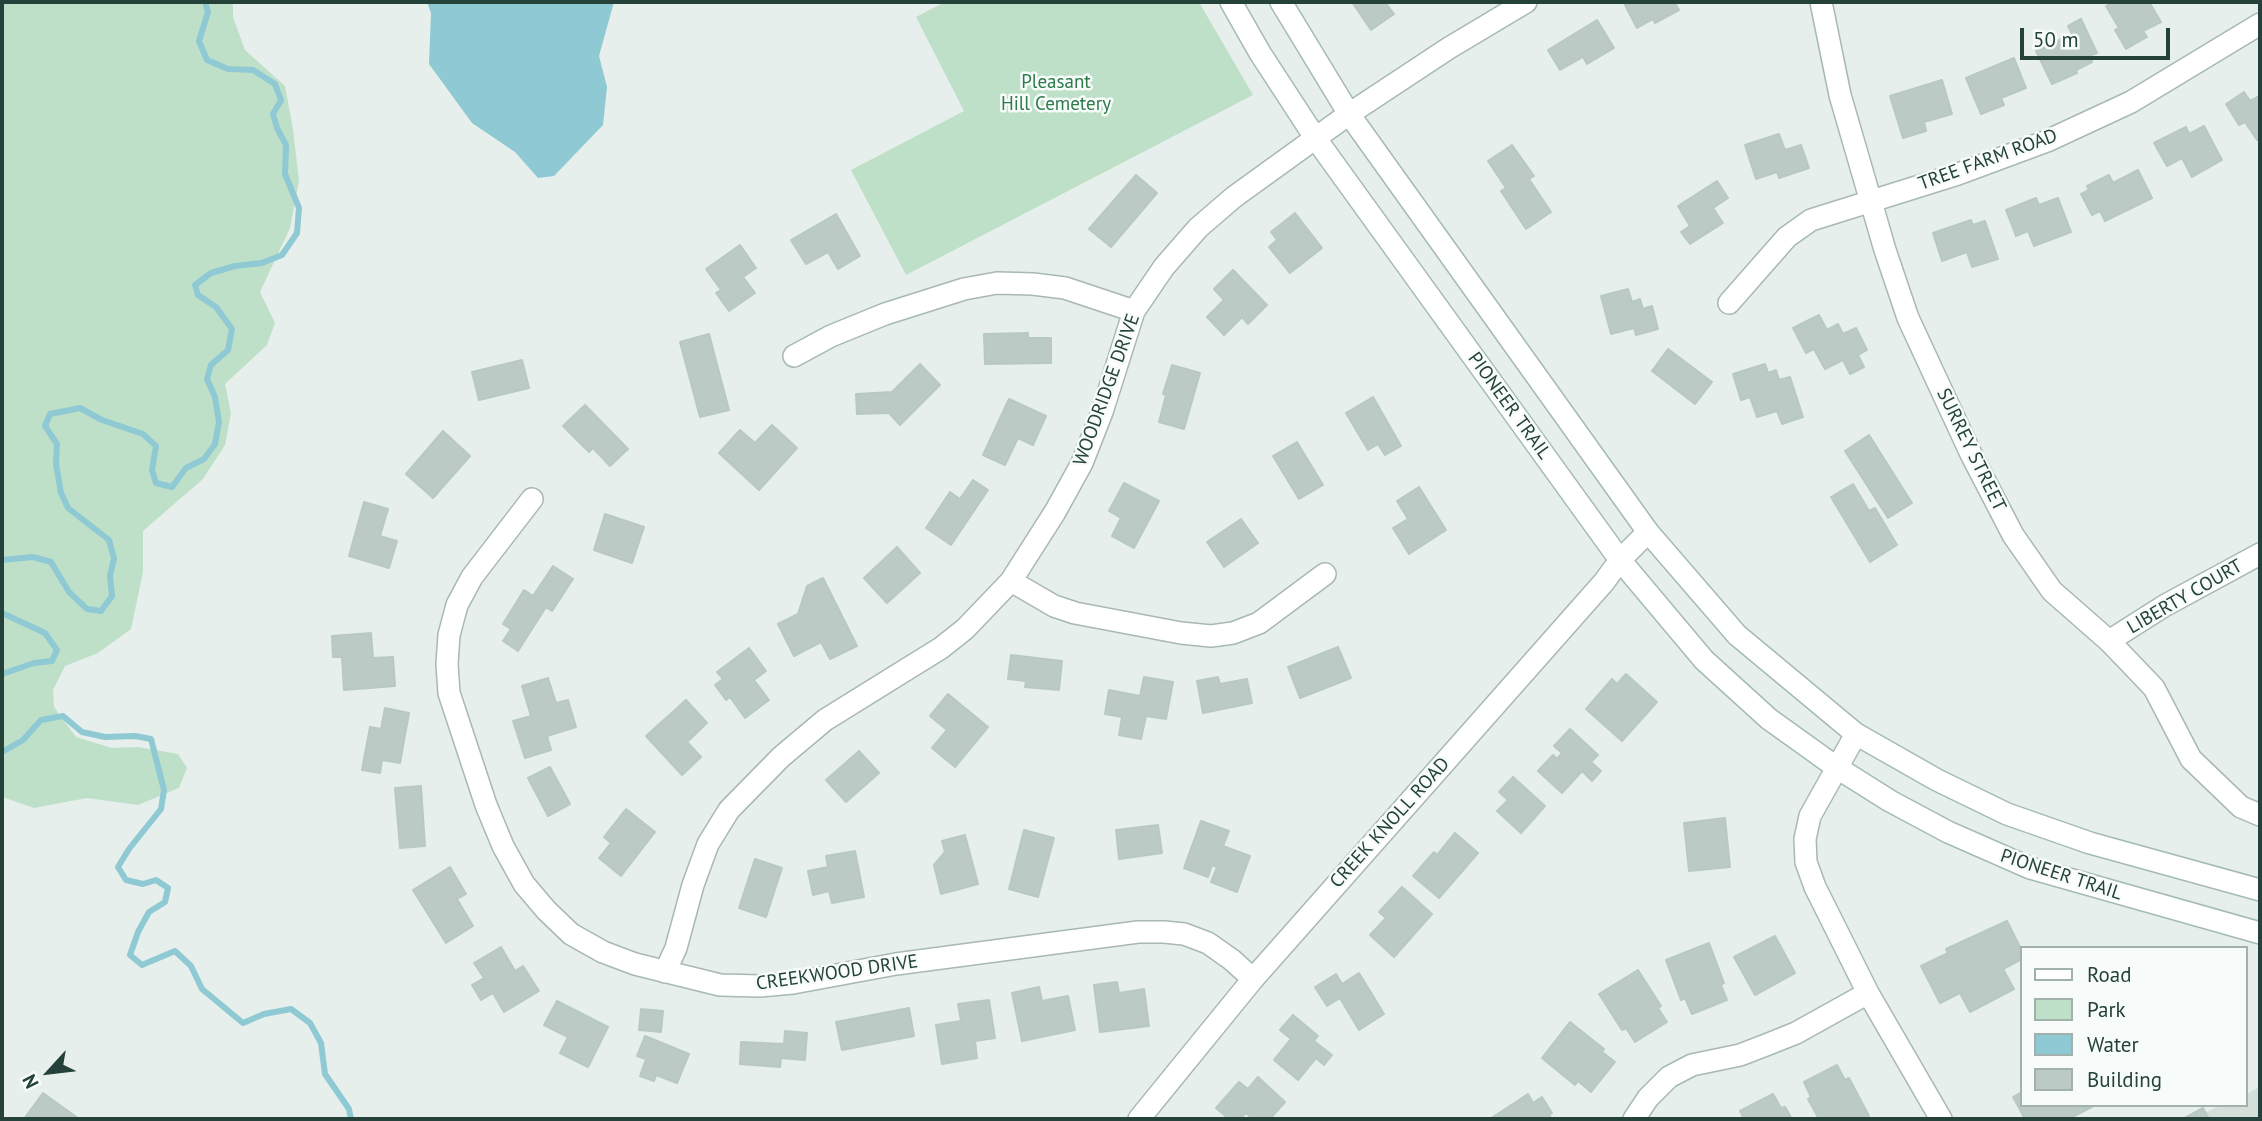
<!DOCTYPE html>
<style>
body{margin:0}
#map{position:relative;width:2262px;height:1121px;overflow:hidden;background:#e6efeb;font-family:"PT Sans",sans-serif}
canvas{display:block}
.frame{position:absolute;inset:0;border:4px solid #24423a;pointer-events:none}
.legend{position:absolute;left:2020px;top:946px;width:228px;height:161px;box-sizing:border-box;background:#f7fbf9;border:2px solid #a3b1ad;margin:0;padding:9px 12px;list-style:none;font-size:21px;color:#24423a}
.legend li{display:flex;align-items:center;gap:14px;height:35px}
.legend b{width:35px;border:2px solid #a3b1ad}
.north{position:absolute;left:14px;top:1037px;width:70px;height:70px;-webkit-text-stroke:5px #f7fbf9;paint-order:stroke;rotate:243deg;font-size:19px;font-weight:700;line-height:28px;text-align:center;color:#24423a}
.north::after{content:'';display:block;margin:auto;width:24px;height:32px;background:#24423a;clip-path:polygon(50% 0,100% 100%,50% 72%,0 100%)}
.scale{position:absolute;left:2020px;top:28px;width:150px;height:32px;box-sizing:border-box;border:4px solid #24423a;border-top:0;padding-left:9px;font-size:21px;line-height:24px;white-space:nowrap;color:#24423a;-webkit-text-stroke:5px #f7fbf9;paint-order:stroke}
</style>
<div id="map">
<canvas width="2262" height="1121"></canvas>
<div class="frame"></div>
<ul class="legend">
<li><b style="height:9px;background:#fff"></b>Road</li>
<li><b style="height:19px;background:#bfe0c8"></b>Park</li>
<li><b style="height:19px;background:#8ec9d4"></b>Water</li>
<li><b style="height:19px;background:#bbcac4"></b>Building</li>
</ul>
<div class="north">N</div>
<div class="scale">50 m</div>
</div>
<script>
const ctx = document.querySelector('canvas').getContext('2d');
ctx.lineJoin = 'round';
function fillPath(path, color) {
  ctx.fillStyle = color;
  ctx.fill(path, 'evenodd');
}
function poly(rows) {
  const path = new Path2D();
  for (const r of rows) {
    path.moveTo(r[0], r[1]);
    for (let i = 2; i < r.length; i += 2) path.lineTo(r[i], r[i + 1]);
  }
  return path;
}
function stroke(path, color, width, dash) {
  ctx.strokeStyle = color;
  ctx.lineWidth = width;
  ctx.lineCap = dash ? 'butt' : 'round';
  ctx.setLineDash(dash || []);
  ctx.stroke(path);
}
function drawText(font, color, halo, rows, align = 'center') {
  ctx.font = font + ' "PT Sans",sans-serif';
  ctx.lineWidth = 5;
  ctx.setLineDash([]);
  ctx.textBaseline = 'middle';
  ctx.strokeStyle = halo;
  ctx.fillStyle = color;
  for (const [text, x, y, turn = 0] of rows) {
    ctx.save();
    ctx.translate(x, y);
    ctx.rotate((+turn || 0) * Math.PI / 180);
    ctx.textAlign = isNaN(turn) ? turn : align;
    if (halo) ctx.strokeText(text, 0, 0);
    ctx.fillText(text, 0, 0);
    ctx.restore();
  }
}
const built = poly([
 [2260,1087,2260,1119,2191,1119,2222,1105,2246,1105,2246,1094]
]);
const green = poly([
 [2,2,233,2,233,17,245,50,285,86,293,129,299,181,290,228,260,292,275,323,267,345,225,384,231,413,225,445,203,479,143,531,143,572,131,629,98,653,65,666,53,690,54,707,76,737,112,748,138,747,178,754,187,768,179,788,138,805,87,798,34,808,5,798,2,795],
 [945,2,1199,2,1253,95,906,275,851,170,964,111,916,17]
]);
const water = poly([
 [427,2,614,2,599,56,607,87,603,125,554,176,538,178,515,152,472,123,429,64,431,13]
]);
const stream = poly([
 [2,560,33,557,51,562,69,592,87,609,101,611,112,596,110,576,114,558,109,540,68,508,61,493,56,464,57,444,45,426,50,414,80,408,102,420,143,434,156,446,152,470,156,483,172,487,186,468,204,459,215,444,219,422,215,397,207,379,211,365,228,350,232,329,216,307,198,295,195,285,211,273,235,266,262,263,282,255,297,233,299,208,285,174,286,145,277,128,273,114,281,100,275,84,253,70,228,69,207,60,199,41,208,12,205,2],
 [2,613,45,633,57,650,52,661,34,663,2,674],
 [2,752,23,740,41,720,63,716,82,732,105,737,135,736,151,739,164,790,161,809,129,849,118,867,126,880,143,884,156,880,168,888,165,902,149,912,138,932,130,955,142,965,175,951,191,966,202,989,243,1023,264,1014,291,1009,310,1023,321,1043,325,1074,349,1109,351,1119]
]);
const building = poly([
 [1352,2,1385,2,1394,14,1371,30,1352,2],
 [1632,2,1674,2,1679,10,1655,23,1653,19,1637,28,1625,5,1632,2],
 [2113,2,2149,2,2161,22,2143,31,2147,37,2126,49,2115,30,2119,28,2106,6,2113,2],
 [2081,19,2097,53,2089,56,2092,62,2076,70,2077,73,2052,84,2036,51,2072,34,2068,26,2081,19],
 [1597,20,1614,48,1587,64,1583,57,1560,70,1548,50,1597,20],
 [2014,58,2026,88,2001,98,2004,105,1981,114,1966,78,2014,58],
 [1942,80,1952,114,1924,122,1926,131,1903,138,1890,96,1942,80],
 [2244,92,2250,101,2260,96,2260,138,2257,140,2245,122,2239,125,2226,104,2244,92],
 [2204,126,2222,160,2192,177,2182,158,2167,166,2154,143,2186,127,2189,134,2204,126],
 [1779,134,1785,150,1801,145,1809,168,1779,178,1777,172,1756,179,1745,145,1779,134],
 [1512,145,1534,176,1529,179,1551,212,1526,229,1501,191,1506,188,1488,161,1512,145],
 [2138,170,2152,198,2105,221,2100,211,2092,215,2081,194,2089,190,2087,186,2109,175,2113,183,2138,170],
 [1136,175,1157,193,1111,247,1089,229,1136,175],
 [1717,181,1728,198,1713,208,1723,223,1690,244,1681,232,1690,226,1678,206,1717,181],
 [2036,198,2039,205,2058,198,2071,232,2034,246,2028,231,2016,236,2006,210,2036,198],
 [1295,213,1322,248,1290,273,1269,247,1277,240,1271,232,1295,213],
 [836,214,860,256,838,269,828,252,806,264,791,240,836,214],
 [1971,220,1973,225,1985,221,1998,259,1972,267,1967,252,1942,261,1933,233,1971,220],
 [740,245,756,268,743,277,755,293,729,311,716,293,721,290,706,269,740,245],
 [1233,270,1267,305,1248,324,1242,317,1224,335,1207,317,1224,300,1214,289,1233,270],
 [1628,289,1632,302,1640,299,1643,309,1652,306,1658,329,1636,335,1634,328,1611,334,1601,296,1628,289],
 [1819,315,1827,330,1838,324,1843,334,1856,328,1867,350,1858,355,1864,367,1850,374,1843,360,1825,369,1814,349,1806,353,1793,328,1819,315],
 [1028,333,1028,338,1051,338,1051,363,985,364,984,334,1028,333],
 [709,334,729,410,700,417,680,342,709,334],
 [1668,349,1712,382,1695,404,1652,371,1668,349],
 [522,360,529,388,479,400,472,372,522,360],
 [920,364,940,385,900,425,889,413,857,414,856,394,892,392,920,364],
 [1765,364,1768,373,1776,370,1779,380,1790,377,1803,417,1782,424,1777,411,1757,417,1750,397,1741,400,1733,374,1765,364],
 [1172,365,1200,373,1184,429,1159,422,1166,395,1163,394,1172,365],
 [1373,397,1401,446,1385,455,1378,444,1368,450,1346,413,1373,397],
 [1009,399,1046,416,1033,445,1018,438,1005,465,983,455,1009,399],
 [585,405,628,449,610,466,593,448,589,452,563,426,585,405],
 [772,425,797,448,759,490,719,453,740,430,755,443,772,425],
 [443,431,470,456,433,498,406,474,443,431],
 [1869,435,1912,503,1888,518,1845,451,1869,435],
 [1297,442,1323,485,1299,499,1273,456,1297,442],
 [973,480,988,490,951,545,926,528,950,492,960,499,973,480],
 [1124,483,1159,501,1134,548,1112,536,1121,518,1109,511,1124,483],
 [1853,484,1869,511,1875,508,1897,545,1870,562,1831,497,1853,484],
 [1419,487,1446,530,1409,554,1393,528,1408,519,1397,501,1419,487],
 [364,502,388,509,380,536,397,541,389,568,349,556,364,502],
 [605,514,644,527,632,563,594,550,605,514],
 [1241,519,1258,543,1224,567,1207,542,1241,519],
 [897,547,920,573,887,603,864,578,897,547],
 [553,566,573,579,552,611,546,607,518,651,503,641,511,629,503,624,524,590,533,596,553,566],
 [823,578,857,646,830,659,821,642,794,656,778,624,798,614,807,586,823,578],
 [371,633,373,658,393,657,395,686,344,690,342,657,333,657,332,636,371,633],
 [1338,647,1351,678,1300,698,1288,667,1338,647],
 [749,648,766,671,754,680,769,700,745,718,730,697,726,700,715,685,723,679,717,672,749,648],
 [1011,655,1062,661,1059,690,1025,687,1026,681,1008,679,1011,655],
 [1626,674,1657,702,1622,741,1586,709,1612,679,1617,684,1626,674],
 [1144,677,1173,682,1166,719,1146,716,1141,739,1119,735,1122,717,1105,714,1109,690,1140,696,1144,677],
 [1218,677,1220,684,1247,679,1252,703,1203,713,1197,681,1218,677],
 [548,678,556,703,568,700,576,727,547,736,551,750,525,758,513,721,531,716,522,686,548,678],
 [948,694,988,727,955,767,932,748,947,730,930,716,948,694],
 [686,700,707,723,687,742,701,757,682,775,646,736,686,700],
 [385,708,409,713,400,763,382,760,380,773,362,770,370,727,381,729,385,708],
 [1570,729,1598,755,1591,762,1601,771,1592,781,1582,771,1562,793,1538,771,1553,755,1557,759,1562,753,1554,746,1570,729],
 [859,751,879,773,846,802,826,780,859,751],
 [550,767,570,804,548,816,528,778,550,767],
 [1513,777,1545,806,1521,833,1497,811,1508,800,1499,792,1513,777],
 [421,786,425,846,400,848,395,788,421,786],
 [626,809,655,832,621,876,599,858,611,843,604,837,626,809],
 [1725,818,1730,867,1689,871,1684,823,1725,818],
 [1201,821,1229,831,1223,846,1250,856,1237,892,1211,882,1217,867,1212,865,1208,877,1184,868,1201,821],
 [1158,825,1162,853,1119,859,1116,830,1158,825],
 [1024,830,1054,838,1038,897,1009,889,1024,830],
 [1455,833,1478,853,1439,898,1413,876,1434,852,1437,855,1455,833],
 [965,835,978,884,941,894,934,865,945,852,942,841,965,835],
 [855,851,864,897,832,903,829,891,813,895,808,871,828,867,826,856,855,851],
 [755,859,782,868,766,917,739,908,755,859],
 [450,867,466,894,457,899,473,926,446,943,413,890,450,867],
 [1402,887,1432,914,1394,957,1370,935,1386,918,1379,912,1402,887],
 [2007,921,2022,951,2022,959,2003,969,2014,989,1970,1012,1960,993,1940,1003,1921,966,1948,953,1946,949,2007,921],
 [1775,936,1795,973,1755,995,1734,957,1775,936],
 [1709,943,1724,983,1721,985,1727,1000,1692,1014,1685,998,1681,1000,1666,960,1709,943],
 [501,947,515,971,523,966,539,991,504,1012,493,993,481,1000,472,985,484,978,474,963,501,947],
 [1638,970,1661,1006,1658,1008,1667,1022,1635,1042,1626,1028,1622,1030,1599,994,1638,970],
 [1359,973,1384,1014,1359,1030,1340,998,1327,1006,1315,987,1336,974,1342,984,1359,973],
 [1117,982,1119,993,1144,989,1149,1026,1100,1032,1094,985,1117,982],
 [1039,987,1042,1001,1068,996,1075,1030,1022,1041,1012,993,1039,987],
 [989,1000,995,1038,975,1041,977,1058,942,1064,936,1025,961,1021,958,1004,989,1000],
 [557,1001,608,1027,588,1067,560,1053,568,1037,544,1025,557,1001],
 [909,1008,914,1036,842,1050,836,1022,909,1008],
 [641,1009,663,1011,661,1032,639,1030,641,1009],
 [1293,1015,1318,1036,1314,1041,1332,1055,1324,1065,1316,1058,1298,1080,1274,1060,1291,1039,1280,1030,1293,1015],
 [1570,1022,1604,1049,1602,1052,1615,1062,1591,1092,1578,1081,1575,1085,1542,1058,1570,1022],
 [785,1031,807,1033,805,1060,781,1058,780,1067,740,1064,741,1042,784,1044,785,1031],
 [645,1036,689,1054,677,1083,656,1075,654,1081,640,1076,646,1059,637,1056,645,1036],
 [1837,1065,1845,1080,1849,1078,1869,1116,1862,1119,1819,1119,1808,1099,1811,1097,1804,1082,1837,1065],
 [1258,1077,1285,1102,1270,1119,1253,1119,1246,1113,1240,1119,1229,1119,1216,1108,1239,1082,1248,1089,1258,1077],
 [2022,1092,2022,1105,2092,1107,2068,1119,2025,1119,2013,1097,2022,1092],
 [43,1093,79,1119,24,1119,43,1093],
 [1528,1094,1533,1103,1542,1097,1552,1113,1549,1115,1552,1119,1494,1119,1493,1117,1528,1094],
 [1773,1094,1781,1108,1785,1107,1792,1119,1744,1119,1740,1111,1773,1094],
 [2203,1108,2209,1119,2183,1119,2203,1108]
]);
const street = poly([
 [1821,2,1840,95,1885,250,1908,318,1971,454,2013,535,2052,591,2109,641,2154,688,2191,759,2241,807,2260,815],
 [1729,303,1787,237,1811,220,1958,174,2047,141,2131,102,2260,24],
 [794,356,831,336,885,314,964,289,997,283,1033,284,1065,288,1134,311],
 [532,499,472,577,457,605,449,635,447,664,449,693,486,805,503,846,524,884,546,910,571,934,603,952,635,964,720,985,760,986,793,983,896,964,1138,932,1164,932,1184,934,1208,943,1232,960,1253,979],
 [1011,581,1054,606,1075,613,1181,633,1211,636,1233,633,1259,623,1325,574],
 [2109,641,2164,606,2260,554],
 [1856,734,1810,816,1805,839,1806,862,1815,887,1868,993,1941,1119],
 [665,972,676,948,693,885,708,844,729,810,781,757,825,720,941,648,965,629,1011,581,1055,512,1082,463,1102,412,1134,311,1164,267,1198,228,1234,197,1349,114,1449,48,1526,2],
 [1139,1119,1253,979,1604,582,1620,560,1648,532],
 [1634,1119,1648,1098,1669,1077,1692,1065,1740,1055,1766,1045,1796,1033,1868,993]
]);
const secondary = poly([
 [1231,2,1260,53,1316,139,1620,560,1704,660,1769,719,1836,767,1890,801,1948,832,2030,868,2260,933],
 [1281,2,1349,114,1648,532,1737,635,1856,734,1937,780,2007,814,2090,843,2260,890]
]);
const parkNames = [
 ["Pleasant",1056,83],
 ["Hill Cemetery",1056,105]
];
const streetNames = [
 ["TREE FARM ROAD",1988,160,-20],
 ["WOODRIDGE DRIVE",1107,390,-70],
 ["PIONEER TRAIL",1509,406,54],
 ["SURREY STREET",1971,450,64],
 ["LIBERTY COURT",2185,597,-30],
 ["CREEK KNOLL ROAD",1390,823,-48],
 ["PIONEER TRAIL",2061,875,18],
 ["CREEKWOOD DRIVE",837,973,-8]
];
fillPath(built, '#d4dfda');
fillPath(green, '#bfe0c8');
fillPath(water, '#8ec9d4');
stroke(stream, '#8ec9d4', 6);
fillPath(building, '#bbcac4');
stroke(building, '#b8c9c2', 2);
stroke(street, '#a8b8b2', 24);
stroke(secondary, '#a4bbb3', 24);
stroke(street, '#fff', 21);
stroke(secondary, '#fff', 21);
drawText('19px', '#2d7a4b', '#f7fbf9', parkNames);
drawText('19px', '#24423a', '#f7fbf9', streetNames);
</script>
